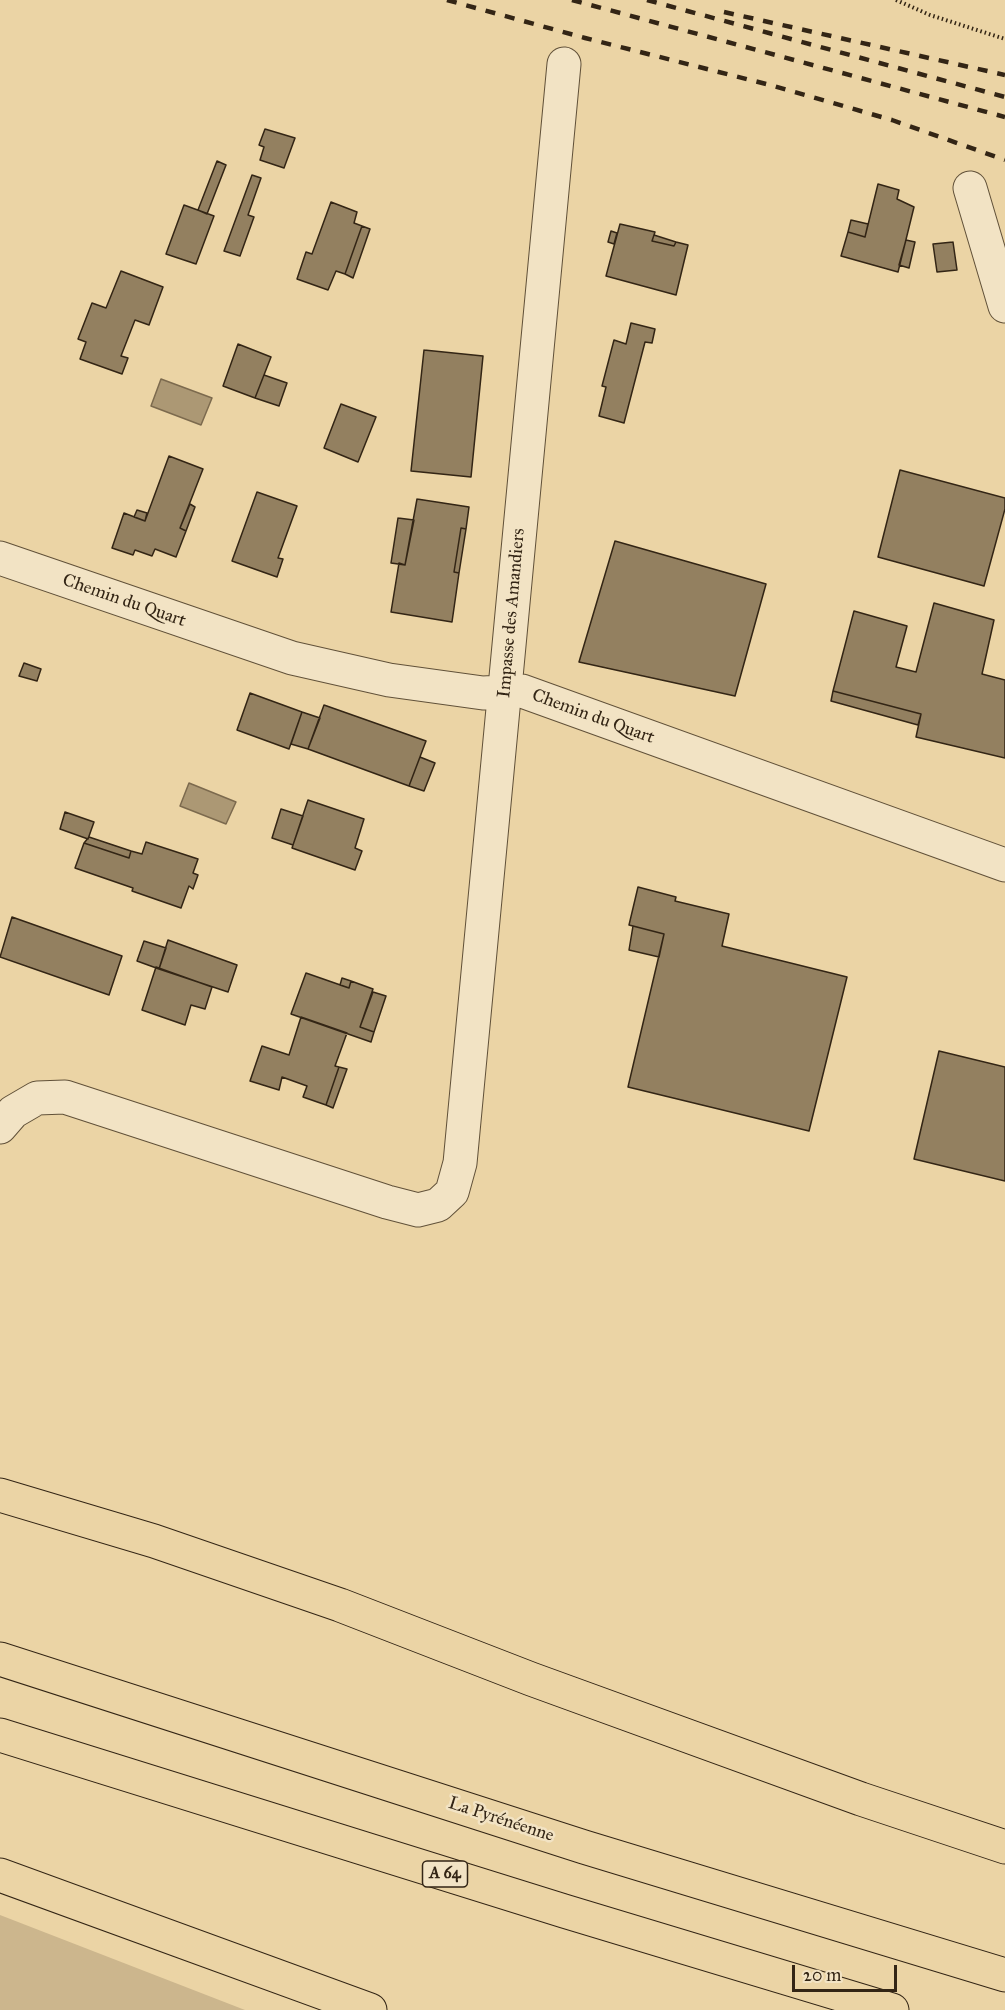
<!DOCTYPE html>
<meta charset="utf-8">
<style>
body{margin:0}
#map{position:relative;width:1005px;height:2010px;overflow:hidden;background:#ebd4a5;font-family:"IM FELL Great Primer",serif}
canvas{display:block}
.scale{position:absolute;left:792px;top:1965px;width:105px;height:27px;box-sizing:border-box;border:3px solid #332515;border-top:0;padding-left:8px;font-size:18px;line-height:21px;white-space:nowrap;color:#332515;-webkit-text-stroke:4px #f2e3c4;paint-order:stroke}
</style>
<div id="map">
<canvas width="1005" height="2010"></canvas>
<div class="scale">20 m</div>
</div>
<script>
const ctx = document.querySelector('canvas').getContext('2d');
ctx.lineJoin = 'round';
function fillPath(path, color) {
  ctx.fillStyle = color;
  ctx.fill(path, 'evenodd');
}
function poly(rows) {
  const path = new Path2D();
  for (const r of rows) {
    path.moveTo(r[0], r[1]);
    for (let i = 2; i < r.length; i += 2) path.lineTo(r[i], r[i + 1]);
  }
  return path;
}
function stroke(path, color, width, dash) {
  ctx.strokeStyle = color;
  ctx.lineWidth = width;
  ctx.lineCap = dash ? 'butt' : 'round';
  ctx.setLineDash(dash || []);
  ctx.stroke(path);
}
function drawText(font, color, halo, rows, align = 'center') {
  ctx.font = font + ' "IM FELL Great Primer",serif';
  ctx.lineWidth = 5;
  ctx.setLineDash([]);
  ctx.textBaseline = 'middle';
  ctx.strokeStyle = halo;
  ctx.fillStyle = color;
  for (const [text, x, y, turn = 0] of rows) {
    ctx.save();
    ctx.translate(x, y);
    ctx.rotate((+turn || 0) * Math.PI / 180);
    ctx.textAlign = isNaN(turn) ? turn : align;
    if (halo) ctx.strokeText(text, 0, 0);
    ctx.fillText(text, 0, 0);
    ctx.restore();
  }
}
const green = poly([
 [0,1915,245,2010,0,2010]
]);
const water = poly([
 [161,379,212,398,201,425,151,406,161,379],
 [189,783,236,802,226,824,180,806,189,783]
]);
const building = poly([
 [265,129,295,138,284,168,260,160,264,147,259,145,265,129],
 [217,161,226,165,207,214,198,210,217,161],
 [252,175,261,178,248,215,254,217,240,256,224,251,252,175],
 [878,184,899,190,897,199,914,207,898,272,841,256,848,232,865,237,878,184],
 [331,202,357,212,354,223,362,226,345,274,336,271,328,290,297,279,306,252,312,254,331,202],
 [184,205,214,216,196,264,166,254,184,205],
 [851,220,868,224,865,237,848,232,851,220],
 [620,224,655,232,652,241,674,246,676,242,688,245,676,295,606,276,620,224],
 [362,226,370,229,353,278,345,274,362,226],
 [611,231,617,233,614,244,608,242,611,231],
 [654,235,676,242,674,246,652,241,654,235],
 [906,240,915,242,909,268,899,265,906,240],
 [953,242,957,270,937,272,933,244,953,242],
 [121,271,163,287,149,325,135,320,121,356,128,358,122,374,80,359,86,342,78,339,92,303,106,308,121,271],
 [631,323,655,329,652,343,645,342,624,423,599,416,606,387,602,386,614,340,626,344,631,323],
 [238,344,271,357,255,398,223,386,238,344],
 [424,350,483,356,471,477,411,471,424,350],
 [264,375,287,383,279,406,255,398,264,375],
 [341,404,376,417,358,462,324,448,341,404],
 [169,456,203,469,180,528,186,531,176,557,155,549,152,556,135,550,133,555,112,548,124,513,145,521,169,456],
 [900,470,1005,498,1005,509,984,586,878,557,900,470],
 [257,492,297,506,278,558,283,559,277,577,232,561,257,492],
 [417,499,469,507,466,529,461,528,454,572,459,573,452,622,391,612,399,563,405,565,417,499],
 [190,504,195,507,186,531,180,528,190,504],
 [137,510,147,513,145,521,134,517,137,510],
 [398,518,414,520,405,565,391,563,398,518],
 [461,528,466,529,459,573,454,572,461,528],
 [615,541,766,584,735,696,579,662,615,541],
 [934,603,994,620,982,674,1005,680,1005,758,916,737,921,714,833,691,854,611,907,626,896,667,916,672,934,603],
 [24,663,41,669,37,681,19,676,24,663],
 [833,691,921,714,918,725,831,701,833,691],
 [250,693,302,712,289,749,237,730,250,693],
 [324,705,426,741,409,786,308,749,324,705],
 [302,712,320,718,308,749,291,744,302,712],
 [420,757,435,763,424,791,409,786,420,757],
 [308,800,364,819,355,848,362,851,355,870,292,848,308,800],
 [281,809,303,816,293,845,272,838,281,809],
 [65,812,94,822,88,839,60,829,65,812],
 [89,837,131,851,129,858,84,843,89,837],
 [146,842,198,859,193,873,198,875,193,889,189,886,181,908,132,891,133,888,75,868,84,843,129,858,131,851,142,854,146,842],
 [638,887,676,897,675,901,729,914,722,946,847,977,809,1131,628,1087,664,934,629,925,638,887],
 [12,917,122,956,109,995,0,957,12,917],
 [633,926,664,934,659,957,629,950,633,926],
 [168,940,237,965,228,992,159,969,168,940],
 [144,941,166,948,159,969,137,961,144,941],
 [156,967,212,987,205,1009,191,1005,185,1025,142,1010,156,967],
 [306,973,349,988,351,981,373,989,360,1027,374,1032,371,1042,291,1014,306,973],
 [342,978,351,981,349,988,340,985,342,978],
 [373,992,386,996,374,1032,360,1027,373,992],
 [301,1017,347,1033,335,1066,339,1067,326,1105,303,1097,307,1086,282,1077,279,1090,250,1081,262,1046,289,1055,301,1017],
 [939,1051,1005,1067,1005,1181,914,1159,939,1051],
 [339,1067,347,1069,333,1108,326,1105,339,1067]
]);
const path = poly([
 [896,0,930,15,1005,39]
]);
const minor = poly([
 [970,188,1005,306],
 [0,558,292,658,389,680,483,693,522,691,1005,865],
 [0,1127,13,1112,37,1098,65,1097,387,1202,418,1210,438,1205,452,1192,460,1163,564,64]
]);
const highway = poly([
 [0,1495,154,1541,340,1605,531,1679,861,1799,1005,1847],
 [0,1659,584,1847,1005,1975],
 [0,1735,564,1911,892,2010],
 [0,1875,370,2010]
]);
const rail = poly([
 [447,0,585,38,770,85,892,120,1005,160],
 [572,0,1005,117],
 [647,0,1005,97],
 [724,12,1005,75]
]);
const shields = [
 [445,1874,45]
];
const shieldNames = [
 ["A 64",445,1874]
];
const streetNames = [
 ["Chemin du Quart",124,601,19],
 ["Impasse des Amandiers",512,613,-85],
 ["Chemin du Quart",593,717,20],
 ["La Pyrénéenne",501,1820,18]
];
fillPath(green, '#ccb68d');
fillPath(water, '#ac9874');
stroke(water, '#7c6a4e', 1.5);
fillPath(building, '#938060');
stroke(building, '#332515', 1.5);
stroke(minor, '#615139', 35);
stroke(highway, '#332515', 35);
stroke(path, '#332515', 4, [1.5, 3]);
stroke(minor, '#f2e3c4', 33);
stroke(highway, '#ebd4a5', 33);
stroke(rail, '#332515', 4.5, [10, 10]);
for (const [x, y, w] of shields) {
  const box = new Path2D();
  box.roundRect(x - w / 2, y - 13, w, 26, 4.5);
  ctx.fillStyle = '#f2e3c4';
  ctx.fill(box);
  stroke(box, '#332515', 1.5);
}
drawText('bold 16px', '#332515', null, shieldNames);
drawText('18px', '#332515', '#f2e3c4', streetNames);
</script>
